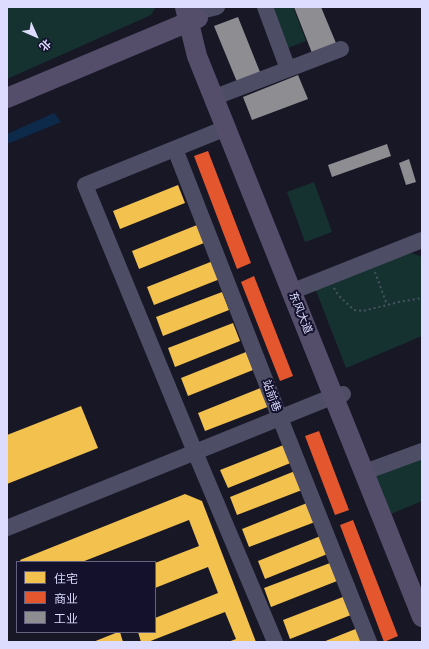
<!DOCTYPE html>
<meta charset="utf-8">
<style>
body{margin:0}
#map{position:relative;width:429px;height:649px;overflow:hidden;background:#181726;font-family:"DejaVu Sans","Noto Sans SC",sans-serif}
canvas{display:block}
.frame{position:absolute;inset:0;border:8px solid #dddcff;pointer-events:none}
.legend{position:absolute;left:16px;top:561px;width:140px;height:72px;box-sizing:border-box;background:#13112c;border:1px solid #646280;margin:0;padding:5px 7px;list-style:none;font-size:12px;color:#dddcff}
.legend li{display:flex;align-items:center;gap:8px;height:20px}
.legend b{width:20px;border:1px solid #646280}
.north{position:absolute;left:16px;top:16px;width:40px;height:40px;-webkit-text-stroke:3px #13112c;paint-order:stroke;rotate:135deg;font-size:11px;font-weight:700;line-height:16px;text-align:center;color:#dddcff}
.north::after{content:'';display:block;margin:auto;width:14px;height:18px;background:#dddcff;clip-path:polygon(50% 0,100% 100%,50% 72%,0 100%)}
</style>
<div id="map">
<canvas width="429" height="649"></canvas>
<div class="frame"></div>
<ul class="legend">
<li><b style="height:11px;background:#f2c14e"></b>住宅</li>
<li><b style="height:11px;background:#e4572e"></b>商业</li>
<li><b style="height:11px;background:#8d8d92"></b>工业</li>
</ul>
<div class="north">北</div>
</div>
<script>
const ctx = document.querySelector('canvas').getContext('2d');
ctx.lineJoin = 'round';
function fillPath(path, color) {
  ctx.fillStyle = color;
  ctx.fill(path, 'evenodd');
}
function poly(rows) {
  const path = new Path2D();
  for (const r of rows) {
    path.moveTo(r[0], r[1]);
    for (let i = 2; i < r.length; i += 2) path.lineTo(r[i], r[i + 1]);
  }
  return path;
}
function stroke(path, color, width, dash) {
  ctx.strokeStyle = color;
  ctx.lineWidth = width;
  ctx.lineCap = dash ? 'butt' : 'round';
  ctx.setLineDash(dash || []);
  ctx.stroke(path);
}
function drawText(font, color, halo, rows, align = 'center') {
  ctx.font = font + ' "DejaVu Sans","Noto Sans SC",sans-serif';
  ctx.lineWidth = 4;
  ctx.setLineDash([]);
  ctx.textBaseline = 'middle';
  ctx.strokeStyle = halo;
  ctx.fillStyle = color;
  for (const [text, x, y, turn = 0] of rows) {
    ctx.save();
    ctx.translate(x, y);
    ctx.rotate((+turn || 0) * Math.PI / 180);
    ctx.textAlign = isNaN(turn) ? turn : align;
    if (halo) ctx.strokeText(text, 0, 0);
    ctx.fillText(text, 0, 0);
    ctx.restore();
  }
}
const green = poly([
 [7,7,156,7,151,15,7,79],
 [268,7,293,7,306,41,285,49],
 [314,182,332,232,305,242,287,192],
 [411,253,420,256,422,259,422,336,346,368,315,288],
 [422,451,422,501,391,514,373,469]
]);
const water = poly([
 [54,113,61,122,7,144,7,134]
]);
const homes = poly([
 [178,185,185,203,120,229,113,211],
 [197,225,204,243,139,269,132,251],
 [213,261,220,279,154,305,147,287],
 [222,292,229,310,163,336,156,317],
 [233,323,240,341,175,367,168,348],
 [246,352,253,370,188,396,181,378],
 [263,387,270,406,205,431,198,413],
 [81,406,98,448,7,484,7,435],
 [286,444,293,462,228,488,220,470],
 [295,471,302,490,237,515,230,497],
 [185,494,202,501,256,642,228,642,236,639,225,612,148,642,141,642,138,632,155,632,155,618,218,593,208,567,155,588,155,563,199,546,189,520,82,562,21,562,20,560],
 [307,503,315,522,249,547,242,529],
 [323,535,330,553,265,579,258,561],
 [330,563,337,581,271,607,264,588],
 [348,595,356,613,290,639,283,620],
 [363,626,369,642,323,642],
 [118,632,120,632,123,642,93,642]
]);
const shops = poly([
 [208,151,251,263,237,269,194,156],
 [254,276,293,376,280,381,241,282],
 [319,431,349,510,335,515,305,436],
 [353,520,398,636,384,642,340,525]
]);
const industry = poly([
 [294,7,321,7,336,43,312,53],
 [238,17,260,72,237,82,214,26],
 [298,75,308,99,252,120,243,97],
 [387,144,391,156,332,177,328,165],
 [409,159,416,182,406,185,399,163]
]);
const path = poly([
 [375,272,387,305],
 [334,288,338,295,354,310,363,311,399,302,422,298]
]);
const minor = poly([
 [265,7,288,69],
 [197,12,217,7],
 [223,94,341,49],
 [226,128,85,185,195,452,275,642],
 [175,149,280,418,369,642],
 [301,288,422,240,422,241],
 [373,469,422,451],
 [7,528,334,396,343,394]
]);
const major = poly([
 [185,7,197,56,422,617],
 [7,98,198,18]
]);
const streetNames = [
 ["东风大道",300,313,68],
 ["站前巷",271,396,69]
];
fillPath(green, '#153230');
fillPath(water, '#0e2a4b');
fillPath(homes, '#f2c14e');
fillPath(shops, '#e4572e');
fillPath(industry, '#8d8d92');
stroke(path, '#465361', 2, [2, 3]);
stroke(minor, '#4d4d66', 16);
stroke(major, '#554e6b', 20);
drawText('11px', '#dddcff', '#13112c', streetNames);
</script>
